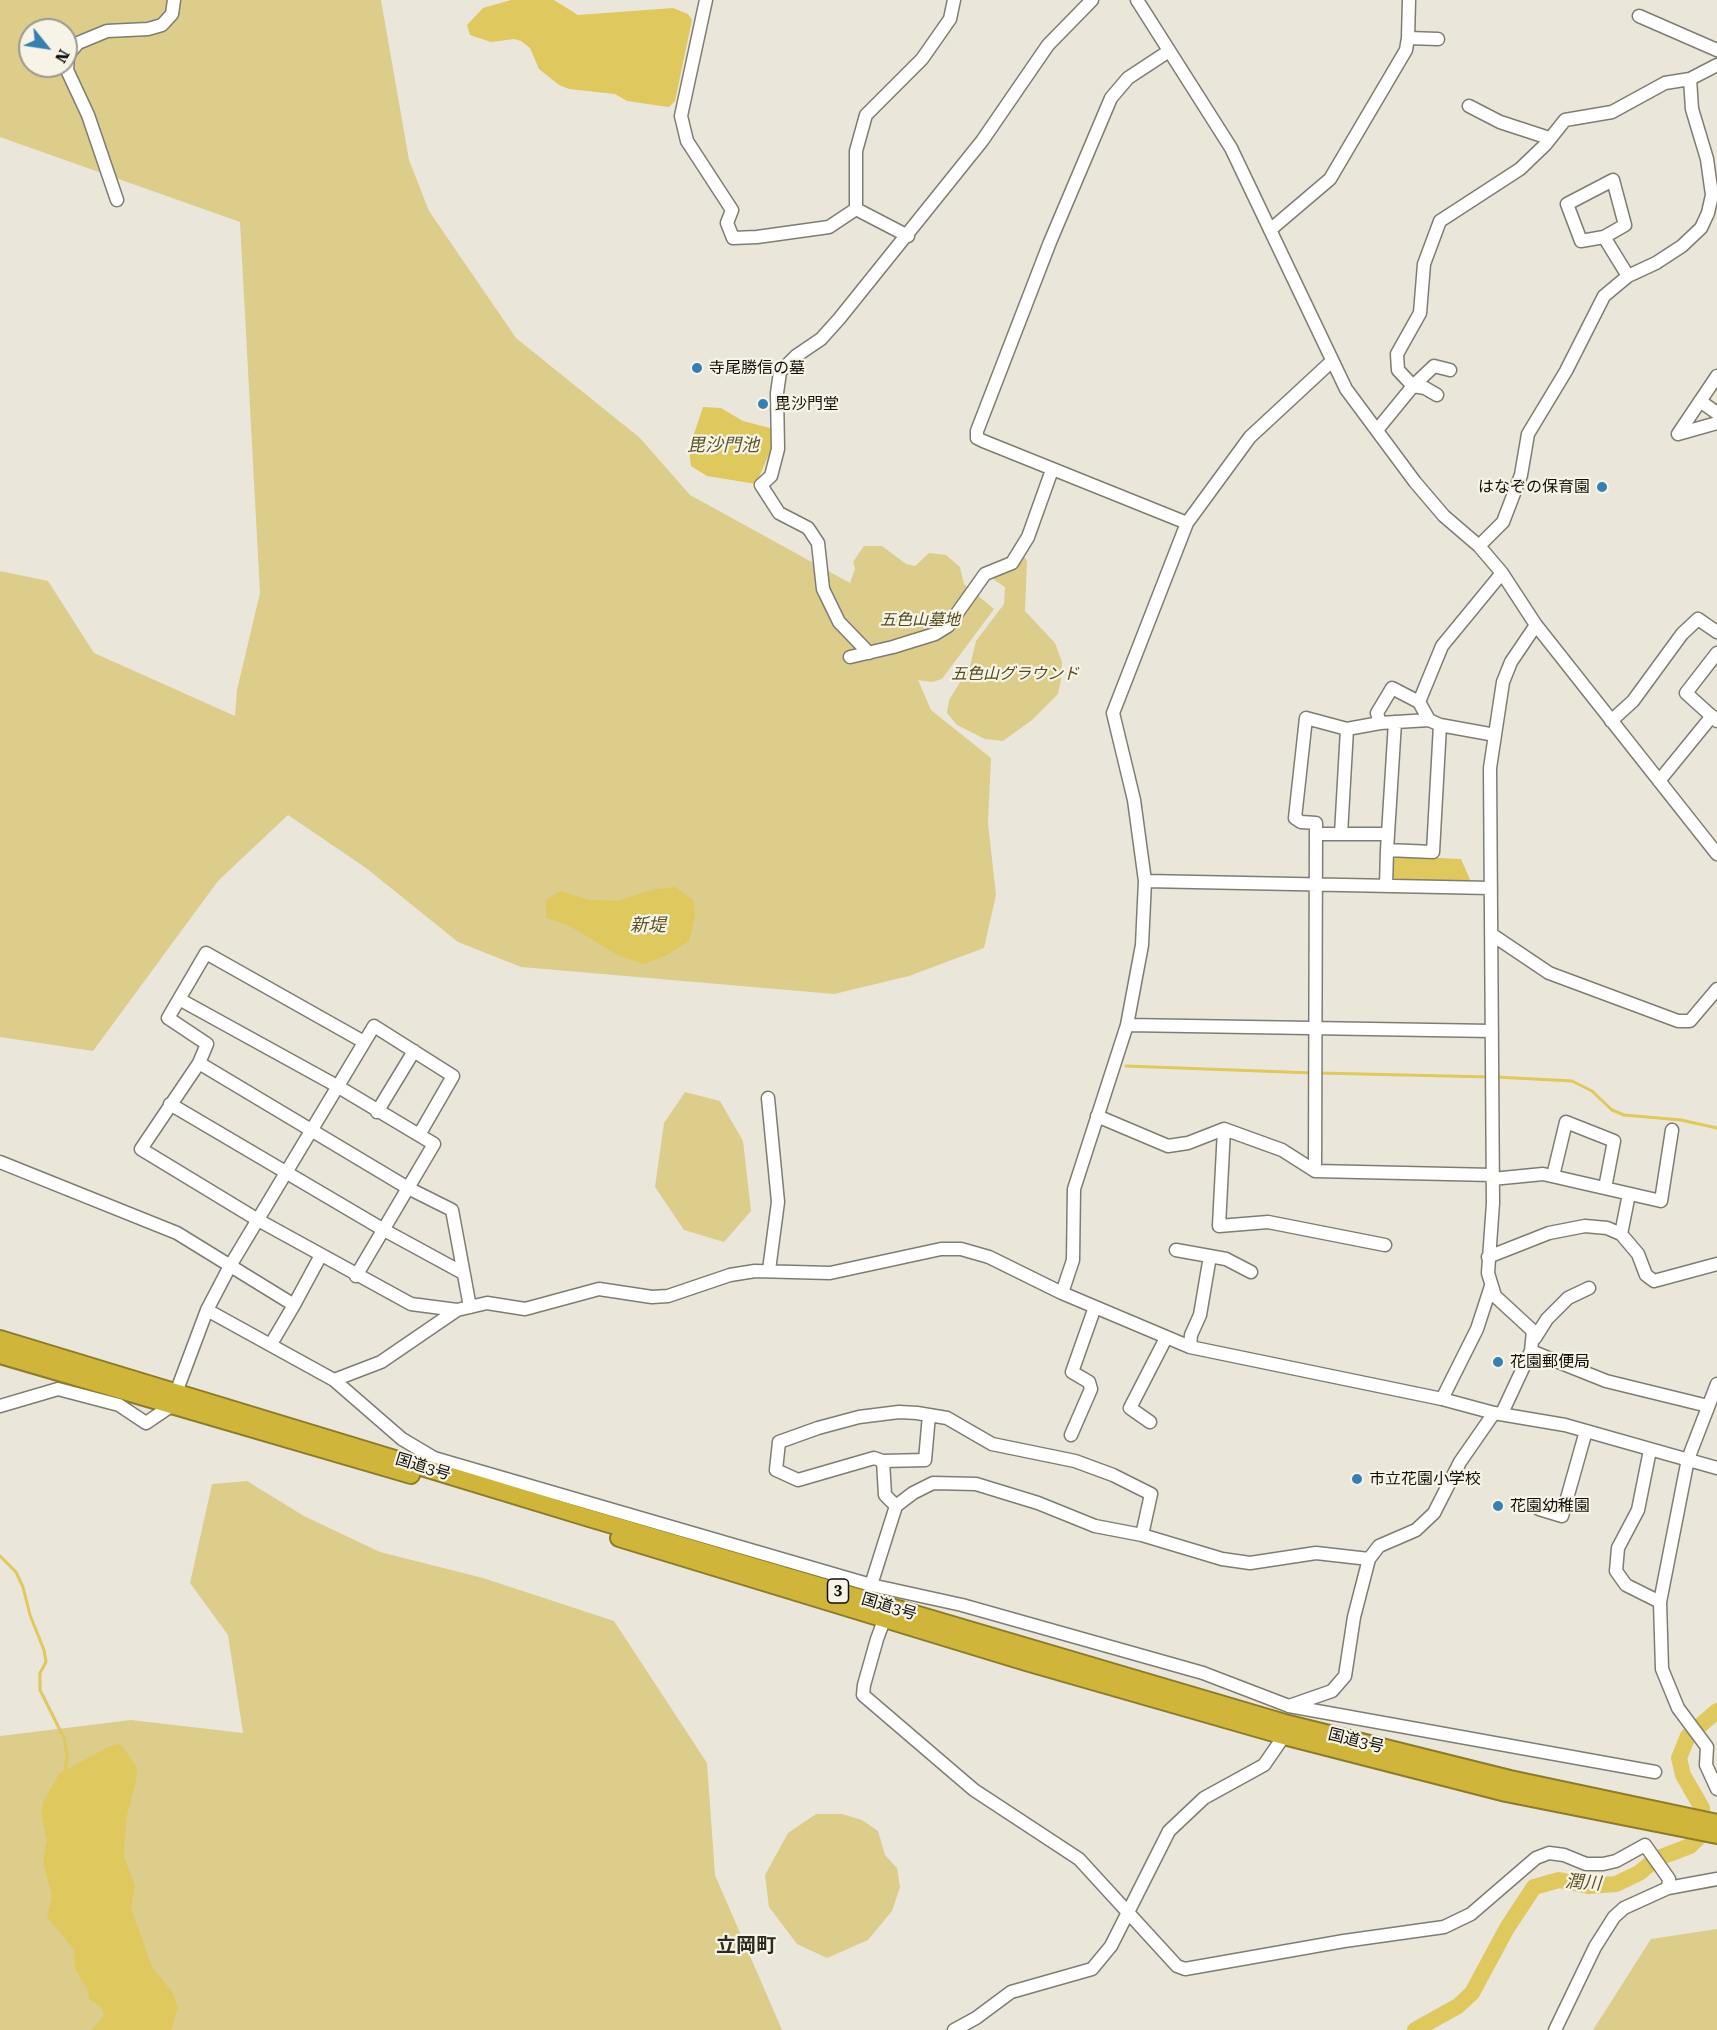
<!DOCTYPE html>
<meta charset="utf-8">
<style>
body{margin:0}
#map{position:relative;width:1717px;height:2030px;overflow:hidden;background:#eae7da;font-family:"Roboto Serif",serif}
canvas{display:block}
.north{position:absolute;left:18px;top:18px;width:60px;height:60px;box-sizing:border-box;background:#f7f4e7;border:2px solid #9b998f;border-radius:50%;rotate:120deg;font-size:16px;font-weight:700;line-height:24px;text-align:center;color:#11100c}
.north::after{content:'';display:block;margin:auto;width:21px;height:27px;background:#367fb3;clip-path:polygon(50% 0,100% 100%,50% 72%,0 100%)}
</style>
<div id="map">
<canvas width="1717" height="2030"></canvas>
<div class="north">N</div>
</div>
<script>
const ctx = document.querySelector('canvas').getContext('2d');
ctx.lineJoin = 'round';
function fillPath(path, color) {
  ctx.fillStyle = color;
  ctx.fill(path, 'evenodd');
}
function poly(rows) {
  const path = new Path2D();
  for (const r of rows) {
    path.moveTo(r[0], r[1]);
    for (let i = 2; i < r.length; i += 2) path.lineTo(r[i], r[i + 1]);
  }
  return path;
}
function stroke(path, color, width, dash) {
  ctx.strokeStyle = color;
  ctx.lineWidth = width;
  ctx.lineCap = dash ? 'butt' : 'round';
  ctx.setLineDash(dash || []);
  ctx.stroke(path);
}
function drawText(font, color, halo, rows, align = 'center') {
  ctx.font = font + ' "Roboto Serif","Noto Sans JP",serif';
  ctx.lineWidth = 4.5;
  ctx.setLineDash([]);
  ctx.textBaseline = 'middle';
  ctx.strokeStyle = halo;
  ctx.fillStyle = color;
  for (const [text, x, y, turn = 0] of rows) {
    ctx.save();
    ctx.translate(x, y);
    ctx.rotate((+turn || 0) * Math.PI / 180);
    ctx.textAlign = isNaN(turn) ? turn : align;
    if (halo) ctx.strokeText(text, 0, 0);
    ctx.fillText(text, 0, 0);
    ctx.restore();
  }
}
const green = poly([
 [0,0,381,0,409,160,429,211,516,338,640,438,690,495,850,583,855,569,853,562,864,546,882,546,906,564,915,566,929,553,946,555,960,567,964,584,994,609,942,679,932,682,918,680,931,710,991,758,988,823,996,895,984,948,909,976,834,994,521,967,458,942,366,868,288,815,218,881,93,1051,0,1037,0,571,48,581,94,653,235,716,237,690,260,593,240,222,0,137],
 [30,30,66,30,66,66,30,66],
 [1020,550,1027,561,1025,611,1055,643,1062,662,1061,680,1058,694,1032,720,1003,741,985,739,957,725,947,713,949,700,970,666,976,641,1004,604,1005,587,985,574],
 [685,1092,720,1101,743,1141,751,1211,724,1242,684,1230,655,1187,664,1123],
 [247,1481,304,1516,380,1552,483,1578,614,1621,707,1763,715,1875,782,2030,0,2030,0,1736,131,1720,243,1733,228,1635,190,1583,212,1484],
 [816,1814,842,1814,862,1820,878,1831,885,1855,897,1868,900,1887,892,1911,868,1940,827,1958,797,1944,769,1907,765,1875,788,1833],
 [1717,1929,1717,2030,1593,2030,1651,1939]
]);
const water = poly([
 [511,0,554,0,578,15,673,8,688,14,692,20,675,101,669,107,661,106,627,101,615,94,569,89,559,85,539,69,530,48,521,41,514,39,491,42,470,35,467,25,483,8],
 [703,407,721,408,743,421,774,429,772,447,756,484,707,476,691,466,689,449],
 [1395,856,1461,859,1472,884,1391,883,1393,859],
 [675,887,694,901,695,917,689,941,665,956,643,964,616,954,568,925,546,918,546,900,561,891,589,900,617,901,652,890],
 [118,1744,123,1747,137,1768,136,1781,127,1815,124,1847,124,1857,135,1886,131,1908,152,1967,172,1992,178,2007,171,2030,92,2030,104,2015,101,2007,89,1999,88,1991,75,1968,74,1949,47,1917,52,1896,43,1861,47,1841,41,1812,43,1802,59,1774,108,1747]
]);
const stream = poly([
 [1126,1066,1313,1073],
 [1319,1073,1490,1077],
 [1496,1077,1572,1081,1592,1091,1612,1110,1624,1115,1681,1120,1717,1128],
 [0,1556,16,1572,23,1587,30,1615,44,1650,46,1662,40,1673,40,1690,64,1738,67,1756,65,1773]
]);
const river = poly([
 [1415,2030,1458,2006,1472,1993,1507,1928,1534,1887,1559,1880,1588,1886,1616,1884,1639,1873,1656,1859,1690,1846,1701,1835,1704,1827,1702,1808,1683,1775,1679,1758,1688,1736,1717,1711]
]);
const minor = poly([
 [706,0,681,116,687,141,732,210,727,223,733,238,757,237,829,227,856,209,908,236],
 [1137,0,1231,148,1346,389,1415,482,1444,516,1479,546,1502,573,1536,625,1717,854],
 [1409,0,1408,38,1438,39],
 [1639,16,1717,50],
 [1169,51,1128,78,1111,98,1050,242,977,431,977,438,983,441,1187,523],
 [1469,106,1500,122,1549,138],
 [117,200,88,115,67,70,68,55,78,43,107,31,148,29,162,25,172,14,174,0],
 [856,209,856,151,866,115,922,59,950,19,954,0],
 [1270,230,1330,179,1406,50,1408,38],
 [1604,237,1581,241,1567,204,1613,180,1625,225,1604,237,1628,276],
 [1717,376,1678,434,1717,423],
 [1437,395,1425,388,1413,386,1434,366,1450,370],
 [1700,401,1717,413],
 [1377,430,1413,386,1398,370,1397,354,1420,313,1424,264,1440,221,1520,169,1545,145,1565,120,1612,112,1665,83,1690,79,1717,65],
 [1479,546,1503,522,1521,475,1528,434,1566,371,1604,296,1628,276,1656,263,1682,246,1701,228,1708,213,1712,195,1707,159,1692,109,1690,79],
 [1536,625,1511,662,1503,682,1490,768,1493,1203,1488,1273,1495,1296,1533,1331,1531,1351,1606,1381,1708,1406],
 [869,653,839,622,823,589,818,543,808,528,779,513,761,485,771,476,778,449,777,393,780,372,796,356,821,339,839,319,982,141,1048,45,1092,0],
 [1717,653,1686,693,1717,721],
 [850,657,893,647,935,634,948,626,985,574,1012,563,1028,537,1052,470],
 [1419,702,1442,646,1502,573],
 [1611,721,1633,701,1682,634,1698,619,1717,632],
 [1395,722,1387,850,1433,852,1440,725],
 [1380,723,1377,713,1392,688,1419,702,1429,720],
 [1659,781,1712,716],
 [1316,834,1388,834],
 [1341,834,1347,729],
 [1145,881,1491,888],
 [1386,886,1387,850],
 [1491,934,1549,973,1678,1021,1690,1021,1717,989],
 [179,999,337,1086,434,1144,356,1276],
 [1127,1025,1492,1031],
 [364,1042,206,953,168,1018,207,1044,199,1063,141,1149,258,1220,411,1304,457,1310,487,1303,525,1309,599,1289,652,1297,668,1296,730,1275,755,1271,830,1273,941,1249,961,1249,989,1257,1062,1293,1190,1347,1442,1399,1494,1413,1565,1425,1717,1468],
 [199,1063,408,1188,452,1210,470,1307],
 [768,1098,778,1202,769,1270],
 [170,1104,384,1230,463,1273],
 [377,1112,414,1051],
 [1097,1116,1168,1146,1188,1143,1224,1129,1282,1150,1315,1171],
 [1224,1129,1219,1226,1268,1222,1385,1245],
 [0,1162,177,1233,294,1305,321,1255],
 [1493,1175,1315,1171,1316,823,1301,822,1295,818,1306,718,1347,729,1380,723,1429,720,1440,725,1495,735],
 [1553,1176,1566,1122,1614,1141,1605,1188],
 [1492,1179,1543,1174,1661,1201,1672,1130],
 [1621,1234,1629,1194],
 [1176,1250,1226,1259,1251,1272],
 [1488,1257,1549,1233,1585,1226,1607,1228,1621,1234,1638,1254,1646,1275,1654,1281,1717,1264],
 [1062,1293,1073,1260,1074,1189,1127,1025,1142,945,1145,881,1134,800,1113,713,1187,523,1250,437,1332,361],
 [207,1310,334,1380,402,1439,434,1458,871,1585,962,1605,1203,1673,1289,1706,1655,1772],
 [1535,1338,1547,1319,1568,1298,1589,1288],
 [271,1344,294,1305],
 [1190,1347,1191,1335,1200,1315,1210,1256],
 [334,1380,381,1362,457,1310],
 [1717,1384,1688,1459,1660,1602,1662,1669,1678,1708,1707,1747,1706,1765,1717,1789],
 [1442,1399,1477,1329,1491,1286],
 [0,1406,58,1389,119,1405,146,1423,171,1406,207,1310,230,1266,374,1026,453,1076,419,1135],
 [1502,1413,1531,1351],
 [929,1415,925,1460,883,1461,874,1458,798,1480,776,1470,779,1442,818,1428,859,1417,899,1412,917,1413,947,1418,992,1444,1075,1461,1113,1475,1151,1494,1142,1535],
 [1150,1422,1130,1408,1166,1338],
 [1071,1435,1091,1389,1089,1382,1072,1372,1095,1307],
 [1650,1450,1638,1510,1618,1548,1616,1571,1626,1585,1660,1602],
 [883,1461,885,1495,896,1506],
 [1539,1509,1562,1516,1586,1431],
 [871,1585,896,1506,913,1493,933,1483,976,1484,1038,1503,1095,1526,1142,1535,1222,1559,1250,1563,1316,1553,1369,1559],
 [887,1612,877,1639,864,1685,863,1695,974,1790,1079,1859,1177,1966,1185,1969,1344,1941,1444,1927,1471,1914,1536,1858,1549,1853,1564,1855,1586,1864,1603,1864,1616,1861,1645,1845,1669,1879,1668,1888],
 [1289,1706,1332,1691,1345,1676,1354,1617,1369,1559,1379,1546,1416,1530,1434,1513,1460,1462,1494,1413],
 [954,2030,976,2018,1011,1992,1092,1969,1111,1946,1169,1831,1204,1798,1264,1765,1284,1736,1285,1730],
 [1555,2030,1595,1947,1614,1917,1624,1908,1668,1888,1717,1879]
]);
const highway = poly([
 [0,1339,589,1518,1285,1723,1510,1779,1717,1823],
 [0,1355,411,1475],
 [619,1538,1026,1662,1284,1736,1506,1793,1717,1835]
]);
const markers = [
 [697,368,6,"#367fb3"],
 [763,404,6,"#367fb3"],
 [1602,487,6,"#367fb3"],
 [1498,1362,6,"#367fb3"],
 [1357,1479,6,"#367fb3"],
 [1498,1506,6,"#367fb3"]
];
const shields = [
 [838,1591,21]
];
const shieldNames = [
 ["3",838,1591]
];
const poiNames = [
 ["寺尾勝信の墓",709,368],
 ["毘沙門堂",775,404],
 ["はなぞの保育園",1590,487,"right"],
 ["花園郵便局",1510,1362],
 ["市立花園小学校",1369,1479],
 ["花園幼稚園",1510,1506]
];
const parkNames = [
 ["五色山墓地",920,620],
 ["五色山グラウンド",1015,674]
];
const streetNames = [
 ["国道3号",423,1467,17],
 ["国道3号",889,1607,17],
 ["国道3号",1356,1741,14]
];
const waterNames = [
 ["毘沙門池",723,446],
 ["新堤",648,926],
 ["潤川",1583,1883,4]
];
const quarterNames = [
 ["立岡町",746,1946]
];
fillPath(green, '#dccd8a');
fillPath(water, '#dfc85e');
stroke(stream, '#dfc85e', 3);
stroke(river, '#dfc85e', 16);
stroke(minor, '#7f7d71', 15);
stroke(highway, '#8c7b29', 20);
stroke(minor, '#fff', 12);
stroke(highway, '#cfb539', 16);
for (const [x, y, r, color] of markers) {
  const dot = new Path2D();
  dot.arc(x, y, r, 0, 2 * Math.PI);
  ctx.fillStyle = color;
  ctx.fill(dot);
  stroke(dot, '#f7f4e7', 2);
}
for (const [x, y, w] of shields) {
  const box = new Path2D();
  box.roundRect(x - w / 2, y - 12, w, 24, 4.5);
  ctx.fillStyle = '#f7f4e7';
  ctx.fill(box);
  stroke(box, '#11100c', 1.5);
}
drawText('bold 15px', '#11100c', null, shieldNames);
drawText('16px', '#11100c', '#f7f4e7', poiNames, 'left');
drawText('italic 16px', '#544a1e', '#f7f4e7', parkNames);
drawText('16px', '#11100c', '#f7f4e7', streetNames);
drawText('italic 18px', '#5d5327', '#f7f4e7', waterNames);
drawText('bold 20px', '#2c2a20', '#f7f4e7', quarterNames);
</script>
